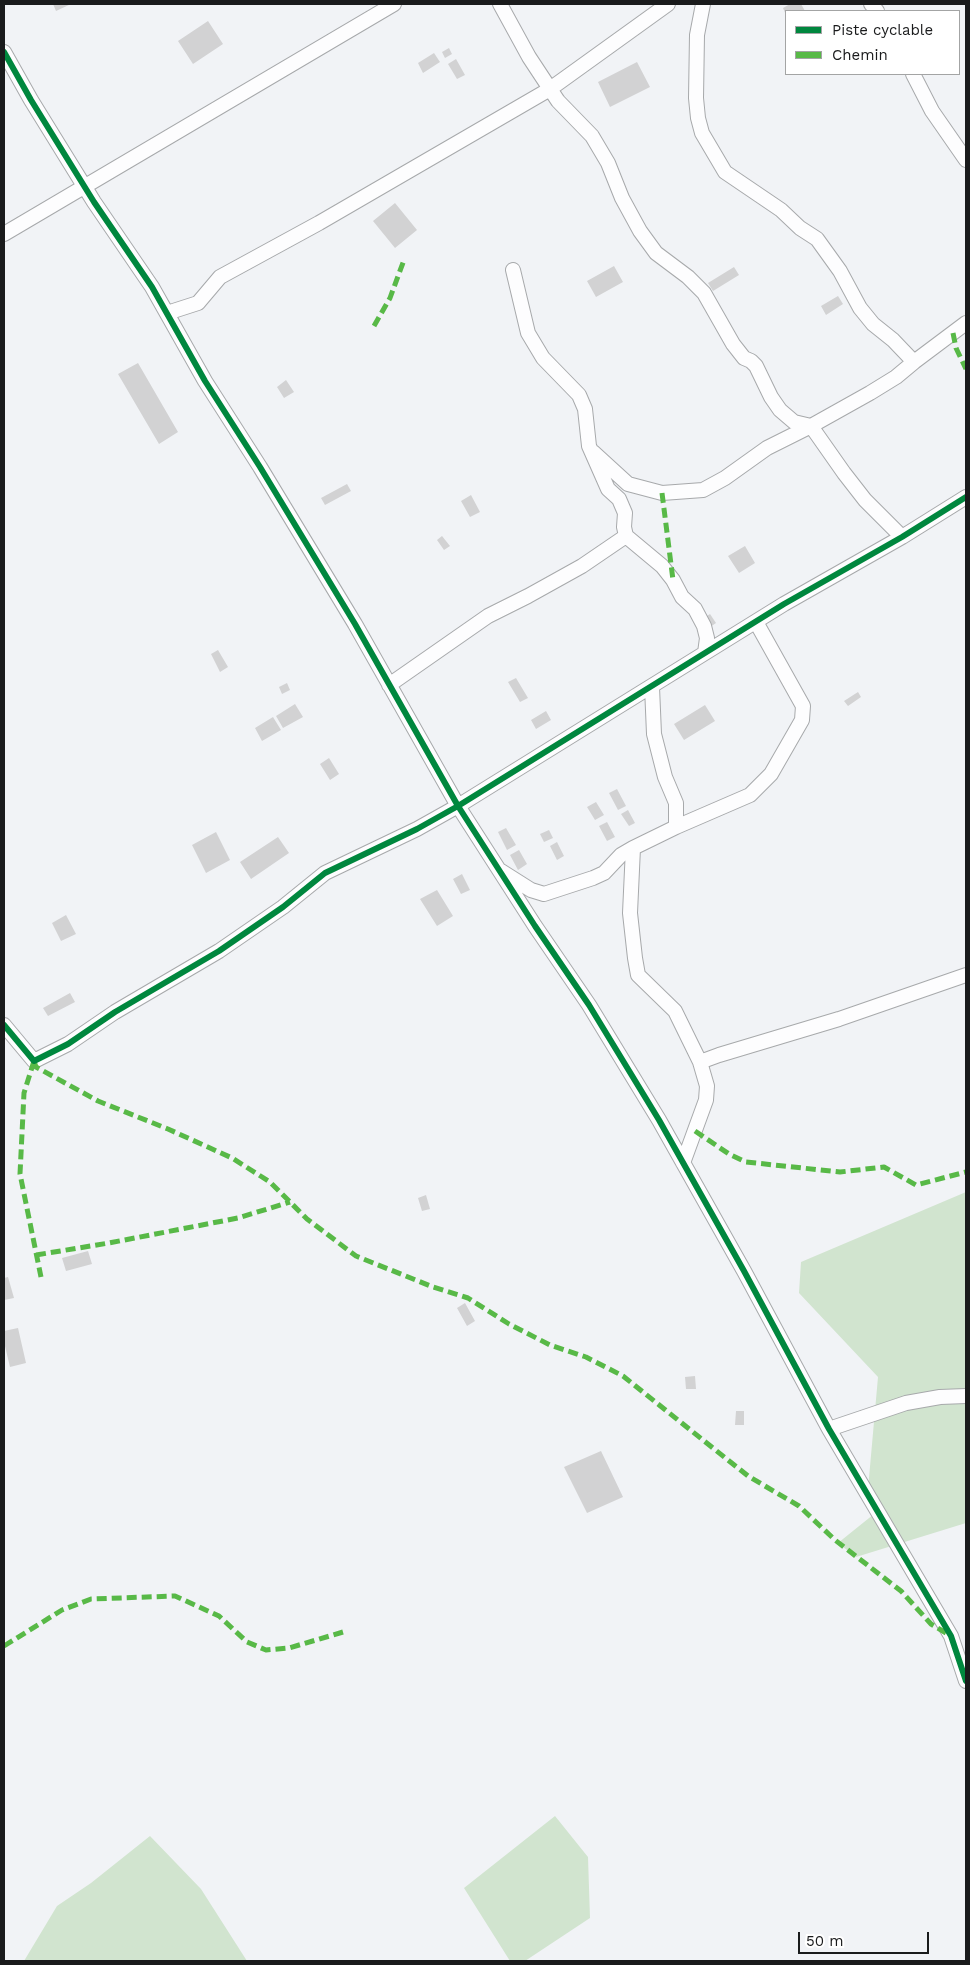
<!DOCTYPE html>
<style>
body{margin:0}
#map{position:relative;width:970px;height:1965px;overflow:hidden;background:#f1f3f6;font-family:"Work Sans",sans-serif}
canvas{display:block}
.frame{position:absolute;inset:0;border:5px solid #1a1b1c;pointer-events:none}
.legend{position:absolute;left:785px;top:10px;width:175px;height:65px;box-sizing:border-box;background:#fff;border:1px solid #a3a4a4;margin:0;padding:6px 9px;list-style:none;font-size:15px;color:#1a1b1c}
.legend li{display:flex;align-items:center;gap:10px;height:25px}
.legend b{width:25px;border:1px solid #a3a4a4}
.scale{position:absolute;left:798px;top:1932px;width:131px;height:22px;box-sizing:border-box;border:2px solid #1a1b1c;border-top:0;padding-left:6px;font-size:15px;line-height:18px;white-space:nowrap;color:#1a1b1c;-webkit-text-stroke:4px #fff;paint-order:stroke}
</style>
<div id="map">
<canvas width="970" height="1965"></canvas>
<div class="frame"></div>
<ul class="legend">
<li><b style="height:6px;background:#00873e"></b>Piste cyclable</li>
<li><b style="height:6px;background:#58b947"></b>Chemin</li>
</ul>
<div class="scale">50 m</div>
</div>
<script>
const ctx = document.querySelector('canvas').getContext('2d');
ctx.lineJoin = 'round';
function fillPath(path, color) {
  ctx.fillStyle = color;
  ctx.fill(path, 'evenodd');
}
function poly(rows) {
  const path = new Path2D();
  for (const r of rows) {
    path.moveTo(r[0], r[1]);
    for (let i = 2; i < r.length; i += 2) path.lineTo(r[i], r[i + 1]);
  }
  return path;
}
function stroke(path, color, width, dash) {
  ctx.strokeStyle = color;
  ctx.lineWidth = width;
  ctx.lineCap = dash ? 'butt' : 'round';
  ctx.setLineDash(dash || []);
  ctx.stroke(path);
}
const green = poly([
 [966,1192,966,1523,856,1557,838,1543,879,1510,868,1489,878,1377,799,1293,801,1262],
 [555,1816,588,1857,590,1918,525,1961,510,1961,464,1888],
 [150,1836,201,1889,247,1961,24,1961,57,1906,91,1883]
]);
const building = poly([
 [53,4,71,4,56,11],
 [790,4,801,4,805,11,786,11,786,15,783,8],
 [208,21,223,44,193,64,178,41],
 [449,48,452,54,445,58,442,52],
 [434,53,440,62,423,73,418,63],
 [456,59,465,75,457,79,448,64],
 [637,62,650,87,610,107,598,82],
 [395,203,417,230,395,248,373,221],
 [614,266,623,282,596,297,587,281],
 [734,267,739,275,713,291,708,283],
 [838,296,843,304,826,315,821,306],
 [138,363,178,432,159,444,118,374],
 [286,380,294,392,284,398,277,387],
 [347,484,351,491,325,505,321,498],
 [471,495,480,512,470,517,461,501],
 [442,536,450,546,444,550,437,540],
 [745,546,755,563,739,573,728,556],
 [710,614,716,623,707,629,701,620],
 [218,650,228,667,220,672,211,654],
 [516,678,528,698,520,702,508,682],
 [287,683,290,690,282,694,279,687],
 [858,692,861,697,848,706,844,701],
 [295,704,303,717,283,728,276,716],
 [705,705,715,721,684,740,674,724],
 [546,711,551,720,536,729,531,720],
 [273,717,281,730,262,741,255,728],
 [329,758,339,774,330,780,320,764],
 [617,789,626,806,618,810,609,793],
 [596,802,604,815,595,820,587,807],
 [628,810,635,823,629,826,621,814],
 [607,822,615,837,607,841,599,826],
 [506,828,516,845,507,850,498,832],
 [549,830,553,838,544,842,540,834],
 [216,832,230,860,206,873,192,845],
 [278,837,289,853,251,879,240,862],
 [557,842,564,856,557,860,550,846],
 [519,850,527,864,518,870,510,855],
 [462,874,470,890,461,894,453,879],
 [437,890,453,916,437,926,420,899],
 [66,915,76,934,61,941,52,923],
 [70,993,75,1002,48,1016,43,1008],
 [426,1195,430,1209,422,1211,418,1198],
 [88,1251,92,1264,66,1271,62,1258],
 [8,1277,14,1298,4,1300,4,1278],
 [465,1303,475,1321,467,1326,457,1308],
 [18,1328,26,1363,10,1367,4,1342,4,1331],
 [695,1376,696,1389,686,1389,685,1377],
 [736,1411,744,1411,744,1425,735,1425],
 [601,1451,623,1497,587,1513,564,1467]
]);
const street = poly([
 [500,4,529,57,558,101,592,136,608,163,622,198,640,231,656,253,688,277,704,293,733,344,744,358,751,361,756,366,771,397,780,410,794,422,811,426,844,473,865,500,902,537],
 [703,4,697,35,696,98,698,118,702,133,725,172,781,210,800,228,817,239,840,271,860,308,873,324,893,340,914,362,966,323],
 [871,4,877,11],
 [4,52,31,100,94,202,152,287,205,381,260,467,355,624,458,806,535,926,589,1005,659,1120,744,1271,829,1429,951,1636,966,1681],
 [913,74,932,111,966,160],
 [4,234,394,4],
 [513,270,528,333,543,358,579,395,585,409,589,446,608,489,619,499,625,513,624,527,626,536,662,566,673,580,682,597,695,609,704,626,707,638,705,653],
 [167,313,198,303,220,277,319,223,550,89,668,4],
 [593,452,628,484,662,493,703,490,725,478,767,448,811,426,870,393,896,377,914,362],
 [389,685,488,616,528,596,582,566,626,536],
 [652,687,654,734,665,777,676,803,676,827,633,848,630,913,635,958,638,975,675,1011,700,1062,719,1055,839,1019,966,975],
 [676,827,750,795,771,774,802,720,803,706,756,622],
 [501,871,531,890,544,894,593,878,604,873,621,855,633,848],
 [4,1025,34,1061,68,1044,115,1012,219,951,283,907,325,873,417,829,458,806,784,604,902,537,966,497],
 [683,1163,706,1100,707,1086,700,1062],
 [829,1429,906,1403,940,1397,966,1396]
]);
const quiet = poly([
 [374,326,390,298,404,260],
 [953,333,956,348,966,369],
 [662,493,673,580],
 [34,1061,36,1067,98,1101,168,1129,232,1158,270,1182,307,1219,356,1256,433,1287,468,1298,509,1324,550,1345,586,1357,623,1376,748,1476,799,1506,835,1540,901,1591,931,1624,946,1633],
 [34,1061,24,1093,20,1174,41,1277],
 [695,1131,729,1154,746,1162,840,1172,884,1167,916,1185,966,1172],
 [36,1255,109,1243,238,1218,290,1202],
 [4,1646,62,1610,91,1599,175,1596,219,1616,247,1642,266,1650,289,1648,343,1632]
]);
const cycleway = poly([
 [4,52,31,100,94,202,152,287,205,381,260,467,355,624,458,806,535,926,589,1005,659,1120,744,1271,829,1429,951,1636,966,1681],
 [4,1025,34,1061,68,1044,115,1012,219,951,283,907,325,873,417,829,458,806,784,604,902,537,966,497]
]);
fillPath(green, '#d1e4cf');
fillPath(building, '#d2d2d3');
stroke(street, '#a7a9ab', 16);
stroke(street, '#fdfdfe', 14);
stroke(quiet, '#58b947', 5, [10, 5]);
stroke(cycleway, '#00873e', 6);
</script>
